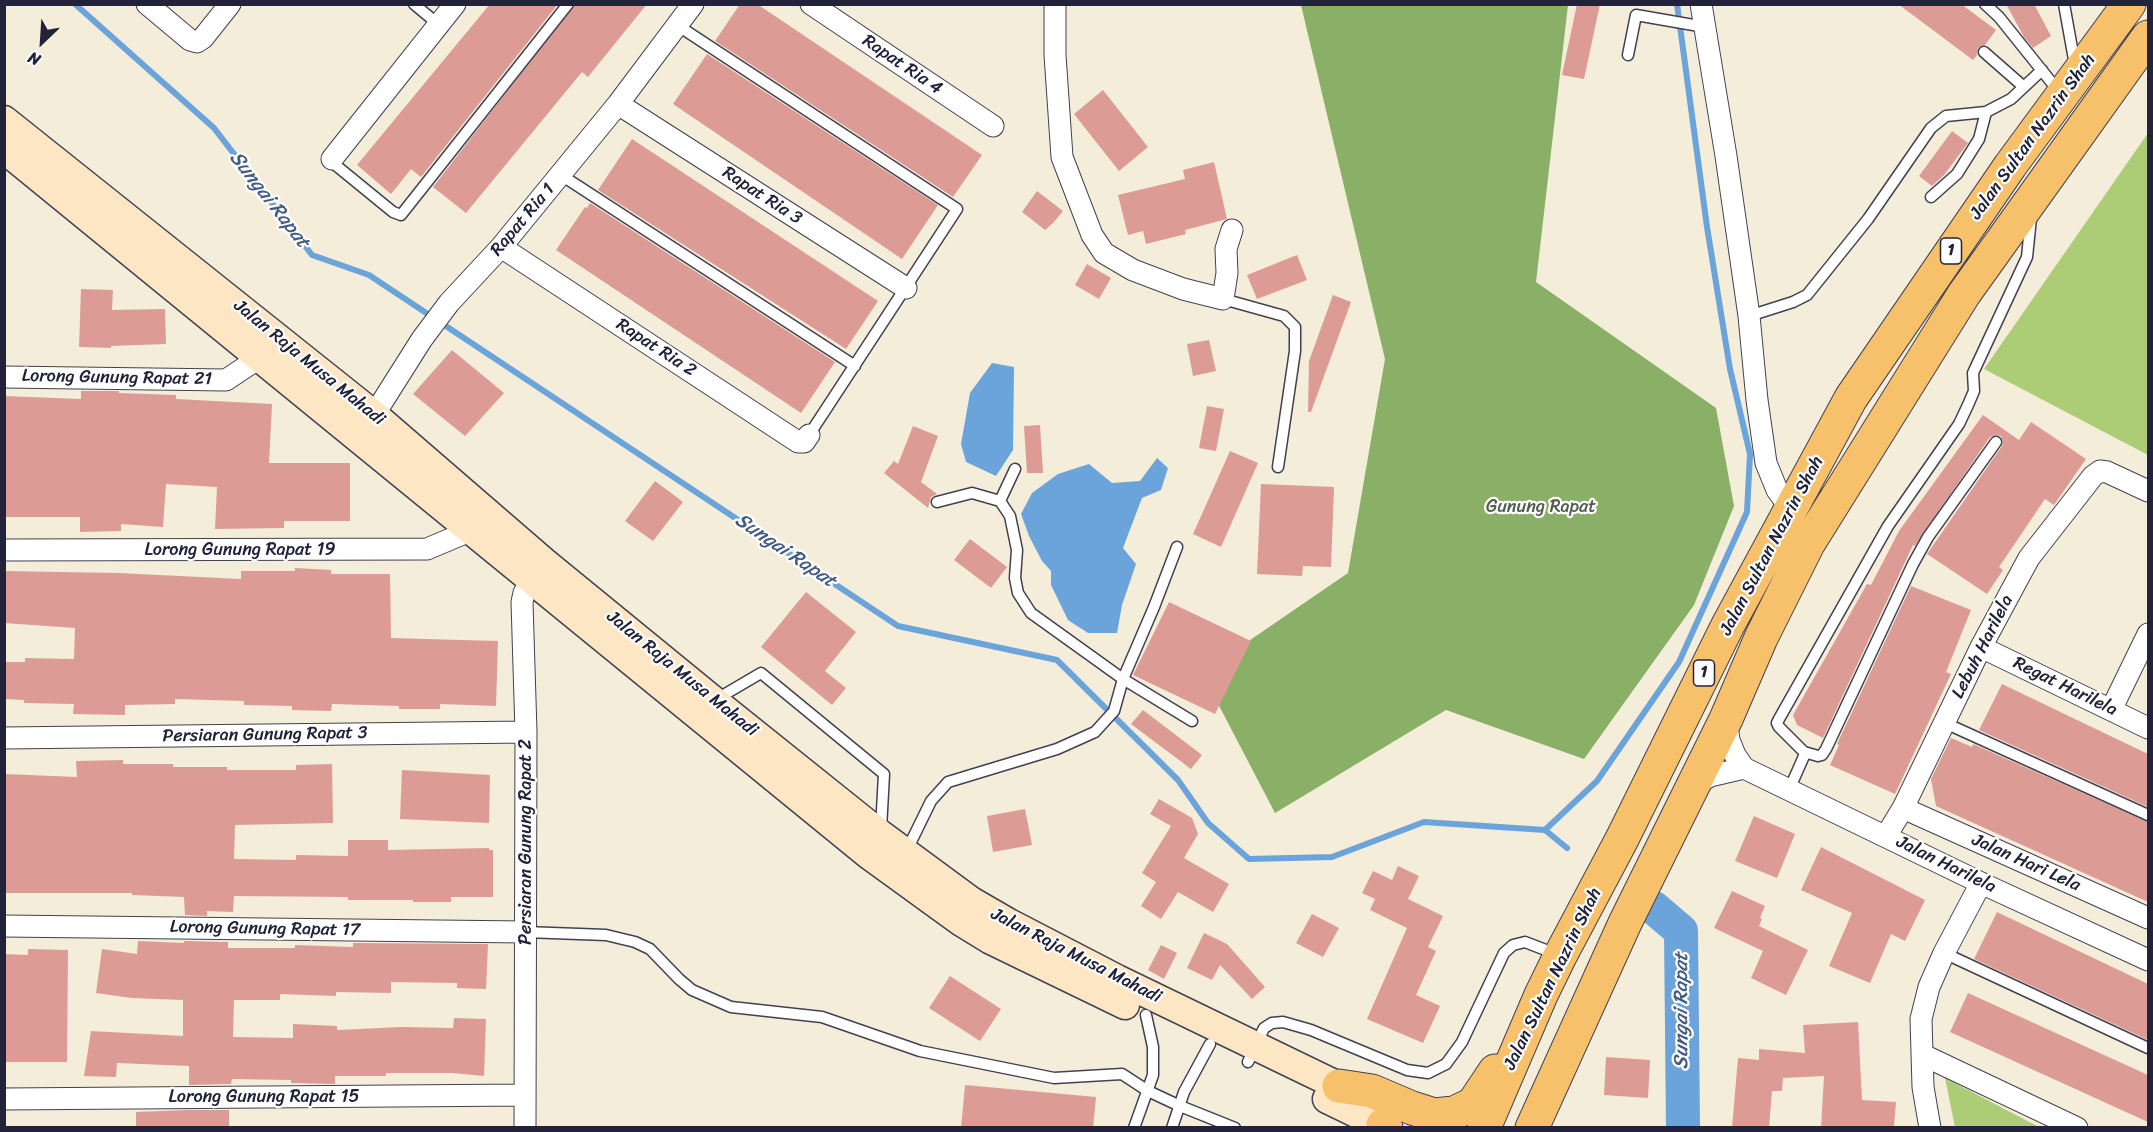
<!DOCTYPE html>
<style>
body{margin:0}
#map{position:relative;width:2153px;height:1132px;overflow:hidden;background:#f4edd9;font-family:Sriracha,sans-serif}
canvas{display:block}
.frame{position:absolute;inset:0;border:6px solid #22223b;pointer-events:none}
.north{position:absolute;left:12px;top:12px;width:60px;height:60px;-webkit-text-stroke:4px #fff;paint-order:stroke;rotate:205deg;font-size:16px;font-weight:700;line-height:24px;text-align:center;color:#22223b}
.north::after{content:'';display:block;margin:auto;width:21px;height:27px;background:#22223b;clip-path:polygon(50% 0,100% 100%,50% 72%,0 100%)}
</style>
<div id="map">
<canvas width="2153" height="1132"></canvas>
<div class="frame"></div>
<div class="north">N</div>
</div>
<script>
const ctx = document.querySelector('canvas').getContext('2d');
ctx.lineJoin = 'round';
function fillPath(path, color) {
  ctx.fillStyle = color;
  ctx.fill(path, 'evenodd');
}
function poly(rows) {
  const path = new Path2D();
  for (const r of rows) {
    path.moveTo(r[0], r[1]);
    for (let i = 2; i < r.length; i += 2) path.lineTo(r[i], r[i + 1]);
  }
  return path;
}
function stroke(path, color, width, dash) {
  ctx.strokeStyle = color;
  ctx.lineWidth = width;
  ctx.lineCap = dash ? 'butt' : 'round';
  ctx.setLineDash(dash || []);
  ctx.stroke(path);
}
function drawText(font, color, halo, rows, align = 'center') {
  ctx.font = font + ' Sriracha,sans-serif';
  ctx.lineWidth = 4.5;
  ctx.setLineDash([]);
  ctx.textBaseline = 'middle';
  ctx.strokeStyle = halo;
  ctx.fillStyle = color;
  for (const [text, x, y, turn = 0] of rows) {
    ctx.save();
    ctx.translate(x, y);
    ctx.rotate((+turn || 0) * Math.PI / 180);
    ctx.textAlign = isNaN(turn) ? turn : align;
    if (halo) ctx.strokeText(text, 0, 0);
    ctx.fillText(text, 0, 0);
    ctx.restore();
  }
}
const green = poly([
 [2148,133,2148,455,1984,369],
 [1945,1078,2039,1127,1955,1127]
]);
const forest = poly([
 [1301,5,1568,5,1536,282,1716,408,1734,506,1694,605,1584,759,1446,710,1275,813,1202,673,1348,573,1385,359]
]);
const water = poly([
 [992,363,1014,367,1013,450,996,476,966,462,961,444,970,393],
 [1157,458,1168,468,1161,490,1142,498,1123,548,1136,564,1122,605,1117,633,1088,633,1068,620,1051,585,1051,571,1042,561,1029,536,1021,514,1032,493,1058,474,1089,464,1112,483,1140,481]
]);
const stream = poly([
 [75,4,214,128,312,255,369,275,898,626,1057,660,1178,780,1208,823,1249,859,1332,857,1424,822,1545,830,1567,848],
 [1545,830,1597,781,1679,662,1747,512,1750,454,1730,369,1707,227,1677,4]
]);
const river = poly([
 [1654,908,1681,931,1683,1128]
]);
const building = poly([
 [490,4,558,4,421,177,411,169,391,194,357,165],
 [575,4,647,4,588,77,582,72,466,213,433,187],
 [740,4,757,4,982,155,953,197,715,41],
 [1577,4,1600,4,1584,79,1562,75],
 [1898,4,1961,4,1996,30,1985,45,1978,48,1977,55,1973,60],
 [2006,4,2034,4,2051,36,2033,48,2024,37],
 [707,54,938,205,902,259,673,104],
 [1103,90,1148,147,1119,171,1074,114],
 [1952,131,1968,143,1944,175,1932,186,1919,176],
 [632,139,878,301,846,349,598,190],
 [1214,162,1227,219,1185,230,1186,234,1146,244,1143,231,1128,235,1118,195,1185,179,1183,170],
 [1037,191,1063,211,1053,223,1045,230,1022,212],
 [590,203,835,362,801,413,556,250,585,207,587,208],
 [1297,255,1307,280,1257,299,1247,275],
 [1087,264,1111,278,1099,299,1075,285],
 [81,289,113,290,112,310,165,309,166,344,111,346,111,348,79,347],
 [1333,295,1351,302,1311,412,1308,412,1309,361],
 [1209,340,1216,371,1193,376,1187,344],
 [452,350,504,393,465,436,413,394],
 [81,391,119,391,119,393,176,395,176,399,272,404,269,463,350,463,350,521,284,521,284,528,215,529,217,487,166,484,163,527,121,524,121,531,80,532,80,517,4,517,4,396,81,399],
 [1207,406,1224,409,1216,451,1199,448],
 [1983,415,2019,440,2031,422,2086,459,2054,505,2045,499,1999,567,2003,570,1987,594,1927,554,2002,446,2003,442,2001,436,1996,435,1990,437,1915,546,1913,545,1823,738,1797,725,1793,715,1867,584,1871,585,1899,531],
 [1040,425,1043,473,1027,473,1024,426],
 [913,426,938,436,921,482,937,494,931,497,928,508,884,473,894,461,898,464],
 [1230,451,1258,463,1221,547,1193,534],
 [655,481,683,502,653,541,625,521],
 [1261,484,1334,487,1331,567,1303,566,1302,576,1257,574],
 [970,539,1007,567,991,588,954,560],
 [295,568,331,570,331,574,390,574,391,638,498,641,496,706,440,704,440,709,399,709,399,706,332,704,331,711,292,710,292,706,244,705,244,701,175,699,175,704,125,705,125,715,73,714,74,704,24,703,24,700,4,699,4,662,25,662,25,658,74,659,75,628,4,623,4,571,118,573,241,579,241,571,295,571],
 [1911,586,1971,610,1946,672,1951,674,1895,794,1830,765,1839,745,1837,744],
 [806,592,856,632,825,671,846,688,832,705,761,647],
 [1169,602,1251,641,1215,714,1133,675],
 [2002,684,2148,754,2148,807,1979,730],
 [1143,710,1202,755,1191,769,1131,724],
 [1951,738,1972,747,1973,744,2148,822,2148,902,1936,806,1931,779],
 [123,760,123,764,173,764,173,767,227,767,227,770,296,770,296,765,332,764,333,823,235,825,234,859,296,860,296,855,348,856,348,840,388,840,388,850,489,848,489,850,493,850,493,897,451,897,451,902,413,902,413,900,348,900,348,897,234,896,233,912,207,911,207,916,185,915,184,897,132,895,132,893,4,893,4,774,77,777,76,761],
 [402,770,490,775,489,823,400,819],
 [1159,799,1192,818,1198,834,1184,858,1229,884,1213,912,1178,892,1161,919,1141,906,1156,882,1142,873,1171,826,1150,814],
 [1025,809,1032,845,993,852,987,816],
 [1754,816,1795,834,1777,878,1735,861],
 [1821,847,1925,900,1905,941,1891,934,1870,983,1829,966,1852,913,1801,890],
 [1398,866,1419,876,1408,899,1443,916,1428,947,1436,951,1416,995,1440,1006,1423,1043,1367,1019,1407,928,1370,910,1375,899,1362,893,1373,871,1392,880],
 [1732,891,1765,906,1760,918,1762,919,1759,926,1808,950,1786,995,1751,978,1763,951,1714,928],
 [1997,912,2148,984,2148,1040,1974,959],
 [1312,914,1339,928,1323,957,1296,943],
 [1204,933,1227,944,1265,987,1252,999,1220,965,1212,980,1187,968],
 [138,941,184,943,184,941,228,942,228,948,295,948,295,945,353,947,353,943,488,944,486,989,457,988,457,983,391,982,391,993,336,992,336,996,280,994,280,1000,234,1000,233,1037,293,1038,293,1024,337,1026,337,1030,402,1027,453,1028,454,1018,486,1019,484,1076,452,1073,386,1073,386,1076,335,1076,335,1084,291,1083,291,1080,232,1079,231,1084,189,1085,189,1066,117,1063,116,1077,84,1076,91,1031,183,1036,183,1000,132,998,96,993,102,949,137,954],
 [1161,945,1177,953,1164,979,1148,970],
 [28,949,68,950,67,1062,4,1062,4,954,28,955],
 [950,976,1001,1009,980,1041,929,1008],
 [1968,993,2148,1075,2148,1122,1950,1032],
 [1858,1022,1862,1100,1896,1102,1894,1126,1821,1128,1824,1076,1783,1078,1782,1091,1772,1091,1769,1128,1732,1128,1738,1058,1759,1060,1759,1049,1805,1053,1803,1025],
 [1606,1057,1650,1060,1648,1098,1604,1095],
 [965,1085,1096,1097,1093,1128,961,1128],
 [188,1110,229,1110,229,1128,136,1128,136,1112]
]);
const lane = poly([
 [414,4,439,25],
 [1985,4,1999,17,2060,93],
 [2064,4,2075,65],
 [677,25,957,209,809,435],
 [1984,52,2024,87],
 [1628,55,1636,15,1705,27],
 [332,159,333,163,393,212,401,215,568,4],
 [561,175,855,366],
 [1931,197,1957,174,1979,139,1986,112],
 [1223,299,1284,316,1295,327,1295,351,1278,467],
 [1749,316,1793,302,1807,295,1868,219,1931,128,1946,116,1986,112,2011,99,2042,70],
 [1000,501,1015,469],
 [937,502,972,493,1000,501,1010,516,1017,550,1015,578,1018,593,1031,613,1123,679,1192,721],
 [715,700,761,673,884,774,881,829],
 [1945,723,2148,815],
 [1804,752,1818,756,1822,755,1826,749,1913,564,1928,537,1996,442],
 [1789,790,1804,756,1804,752,1779,727,1777,723,1779,719,1888,526,1959,424,1968,405,1974,391,1973,373,2027,257,2031,218],
 [907,850,931,801,948,782,1057,749,1095,732,1114,711,1123,679,1154,607,1177,547],
 [525,932,606,935,635,942,650,949,679,979,692,990,731,1007,822,1017,920,1051,1054,1078,1122,1074,1148,1091,1180,1106,1235,1128],
 [1944,953,2148,1048],
 [1248,1062,1264,1028,1272,1023,1283,1022,1311,1030,1407,1070,1428,1073,1446,1064,1462,1042,1504,953,1513,945,1525,942,1556,954],
 [1134,1128,1153,1075,1153,1047,1146,1015],
 [1172,1128,1184,1092,1210,1044]
]);
const street = poly([
 [147,4,190,40,197,42,203,38,230,4],
 [811,4,993,126],
 [1055,4,1055,55,1062,157,1092,235,1104,253,1133,270,1183,289,1223,299,1227,273,1226,249,1232,230],
 [1701,4,1726,156,1749,316,1757,400,1766,463,1777,490,1791,509],
 [618,104,906,288],
 [332,159,455,4],
 [501,247,798,442,804,442,809,435],
 [4,377,226,380,259,358],
 [367,426,422,339,449,303,501,247,618,104,693,4],
 [4,550,427,549,472,530],
 [1981,647,2148,728],
 [2111,710,2148,634],
 [1726,719,1729,740,1735,755,1744,768,1981,883,2148,960],
 [4,738,526,732],
 [1693,786,1710,776,1744,768],
 [1903,808,2148,918],
 [1886,836,1903,808,1981,647,2029,558,2093,476,2100,471,2107,472,2148,491],
 [4,926,525,932],
 [1923,1055,2077,1128],
 [4,1099,524,1095],
 [525,1128,526,732,522,602,524,593,538,570],
 [1930,1128,1923,1087,1921,1019,1929,987,1944,953,1981,883]
]);
const secondary = poly([
 [4,120,374,415,544,562,714,701,880,834,971,901,1009,923,1117,979,1359,1096],
 [4,149,869,855,960,921,991,940,1125,1005],
 [1327,1099,1387,1128]
]);
const highway = poly([
 [1339,1086,1372,1091,1412,1108,1434,1115,1454,1113,1473,1104,1495,1071],
 [1383,1125,1386,1128],
 [1484,1128,1541,995,1560,956,1622,839,1728,625,1851,398,2010,166,2129,4],
 [1532,1128,1625,923,1726,719,1761,638,1808,544,1964,294,2148,37]
]);
const shields = [
 [1951,251,21],
 [1704,673,21]
];
const shieldNames = [
 ["1",1951,251],
 ["1",1704,673]
];
const streetNames = [
 ["Rapat Ria 4",902,65,34],
 ["Jalan Sultan Nazrin Shah",2033,137,-54],
 ["Rapat Ria 3",762,196,33],
 ["Rapat Ria 1",523,220,-50],
 ["Rapat Ria 2",656,348,33],
 ["Jalan Raja Musa Mahadi",309,363,39],
 ["Lorong Gunung Rapat 21",117,378,1],
 ["Jalan Sultan Nazrin Shah",1772,546,-62],
 ["Lorong Gunung Rapat 19",240,550],
 ["Lebuh Harilela",1983,647,-63],
 ["Jalan Raja Musa Mahadi",682,674,39],
 ["Regat Harilela",2065,687,26],
 ["Persiaran Gunung Rapat 3",265,735,-1],
 ["Persiaran Gunung Rapat 2",526,842,-90],
 ["Jalan Hari Lela",2026,863,24],
 ["Jalan Harilela",1946,865,26],
 ["Lorong Gunung Rapat 17",265,929,1],
 ["Jalan Raja Musa Mahadi",1076,956,27],
 ["Jalan Sultan Nazrin Shah",1553,979,-64],
 ["Lorong Gunung Rapat 15",264,1097]
];
const parkNames = [
 ["Gunung Rapat",1541,507]
];
const waterNames = [
 ["Sungai Rapat",269,200,52],
 ["Sungai Rapat",785,551,34],
 ["Sungai Rapat",1682,1011,-90]
];
fillPath(green, '#accd75');
fillPath(forest, '#89b066');
fillPath(water, '#6ba4da');
stroke(stream, '#6ba4da', 6);
stroke(river, '#6ba4da', 34);
fillPath(building, '#dc9c95');
stroke(lane, '#424053', 13);
stroke(street, '#424053', 23);
stroke(secondary, '#424053', 31);
stroke(highway, '#424053', 35);
stroke(lane, '#fff', 10);
stroke(street, '#fff', 21);
stroke(secondary, '#fce6c4', 28);
stroke(highway, '#f7c06b', 33);
for (const [x, y, w] of shields) {
  const box = new Path2D();
  box.roundRect(x - w / 2, y - 13, w, 26, 4.5);
  ctx.fillStyle = '#fff';
  ctx.fill(box);
  stroke(box, '#22223b', 1.5);
}
drawText('bold 16px', '#22223b', null, shieldNames);
drawText('18px', '#22223b', '#fff', streetNames);
drawText('18px', '#525e4f', '#fff', parkNames);
drawText('italic 20px', '#435c83', '#fff', waterNames);
</script>
